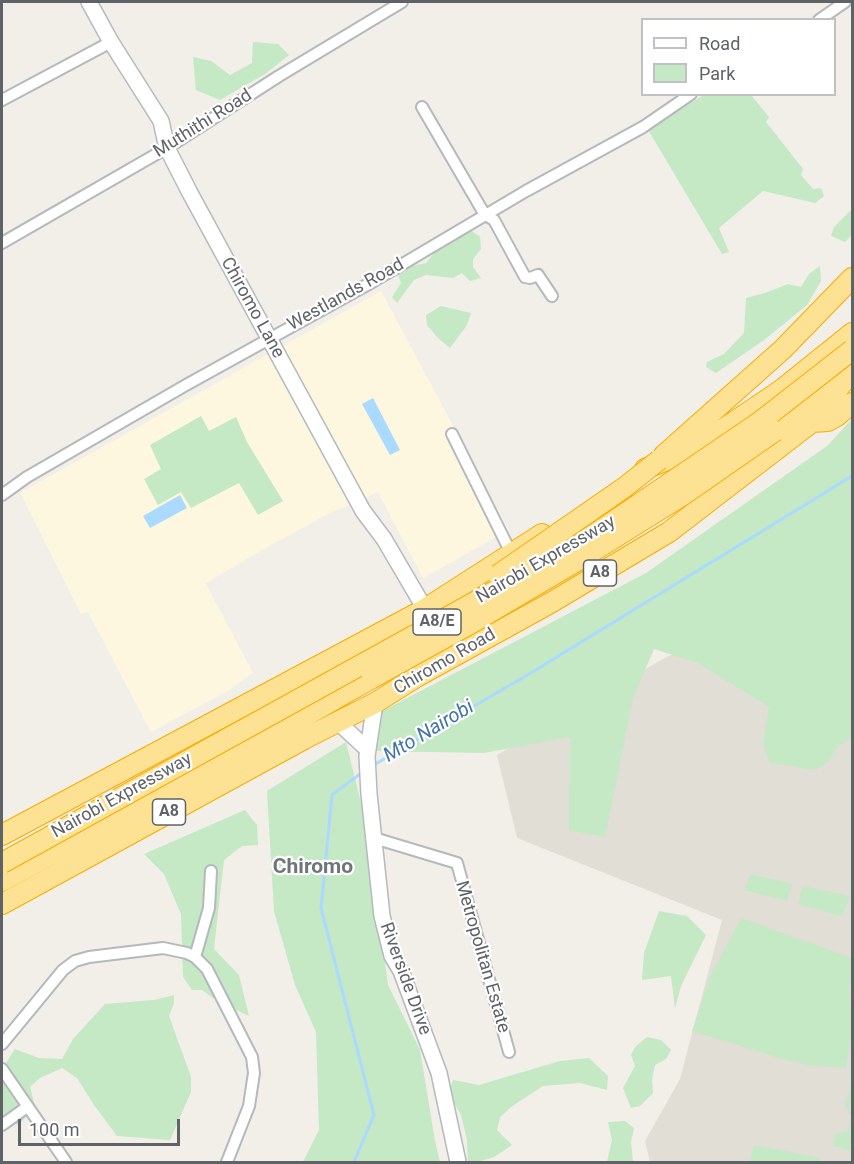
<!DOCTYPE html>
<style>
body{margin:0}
#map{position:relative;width:854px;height:1164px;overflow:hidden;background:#f1efe8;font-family:Roboto,sans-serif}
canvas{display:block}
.frame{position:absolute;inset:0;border:3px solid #5f6368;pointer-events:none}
.legend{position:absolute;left:641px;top:18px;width:195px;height:78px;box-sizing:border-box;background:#fff;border:2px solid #bfc1c3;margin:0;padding:8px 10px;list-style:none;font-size:18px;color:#5f6368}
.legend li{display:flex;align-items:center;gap:12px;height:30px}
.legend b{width:30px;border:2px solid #bfc1c3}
.scale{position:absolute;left:18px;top:1119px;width:162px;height:27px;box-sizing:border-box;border:3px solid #5f6368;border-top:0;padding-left:8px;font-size:18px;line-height:21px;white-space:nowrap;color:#5f6368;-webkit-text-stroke:4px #fff;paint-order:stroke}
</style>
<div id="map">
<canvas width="854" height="1164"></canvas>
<div class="frame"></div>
<ul class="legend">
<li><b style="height:8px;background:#fff"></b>Road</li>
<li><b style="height:16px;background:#c5e8c5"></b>Park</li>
</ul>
<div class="scale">100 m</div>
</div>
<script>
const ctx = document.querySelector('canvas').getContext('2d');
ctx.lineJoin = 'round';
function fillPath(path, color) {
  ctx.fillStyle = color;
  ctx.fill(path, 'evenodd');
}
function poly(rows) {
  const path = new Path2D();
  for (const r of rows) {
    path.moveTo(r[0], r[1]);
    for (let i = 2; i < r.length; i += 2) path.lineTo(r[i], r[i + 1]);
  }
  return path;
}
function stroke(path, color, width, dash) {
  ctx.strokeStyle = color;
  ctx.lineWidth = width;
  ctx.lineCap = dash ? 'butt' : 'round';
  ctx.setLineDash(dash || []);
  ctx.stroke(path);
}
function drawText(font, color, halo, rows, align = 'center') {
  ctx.font = font + ' Roboto,sans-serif';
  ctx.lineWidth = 4.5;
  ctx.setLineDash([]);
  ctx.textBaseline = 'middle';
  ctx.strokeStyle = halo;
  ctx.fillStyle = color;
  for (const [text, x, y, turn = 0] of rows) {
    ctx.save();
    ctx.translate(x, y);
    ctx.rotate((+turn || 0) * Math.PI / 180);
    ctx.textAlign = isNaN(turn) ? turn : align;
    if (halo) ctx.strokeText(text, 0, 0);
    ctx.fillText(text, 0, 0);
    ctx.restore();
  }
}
const commercial = poly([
 [381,291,509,530,423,578,378,492,330,513,269,546,206,583,198,569,253,673,228,691,151,732,88,612,81,614,20,493]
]);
const education = poly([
 [852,565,852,1162,650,1162,645,1141,680,1079,722,920,517,838,497,755,661,660]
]);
const green = poly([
 [253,42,278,44,289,55,265,74,220,100,196,90,193,57,211,61,230,75,252,63],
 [704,95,751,95,769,117,766,122,803,169,801,175,813,189,821,188,824,196,815,203,763,191,719,228,729,252,722,254,647,128],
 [850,211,852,211,852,235,845,242,831,236,834,227],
 [469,229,480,237,481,249,473,259,473,267,481,278,470,281,462,273,453,278,426,275,414,280,397,303,392,297,401,283,398,275,408,267,426,263,435,252,454,242],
 [820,266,821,281,807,305,764,340,716,373,706,367,707,362,724,354,744,333,746,298,765,293,788,284,801,287,809,274],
 [441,306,471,313,467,325,450,348,438,338,427,325,426,315],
 [201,416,209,431,236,417,247,442,283,501,258,515,239,483,191,508,181,492,158,505,144,479,161,469,150,445],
 [852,419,852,738,838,746,829,761,815,770,770,763,763,744,769,707,698,663,654,649,633,698,605,837,569,830,570,737,484,753,374,751,369,718,646,573,827,446],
 [346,742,367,827,388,985,420,1050,435,1141,440,1162,303,1162,319,1130,316,1032,295,985,274,911,267,791],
 [245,810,257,825,258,845,242,846,224,860,214,949,239,975,249,1016,217,1001,202,990,192,990,183,977,181,914,164,874,144,854],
 [751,874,792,884,787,901,744,890],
 [803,886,850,896,842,916,798,904],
 [659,911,687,916,706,935,681,986,675,1009,671,976,642,980,644,953],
 [741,918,852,958,852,980,849,986,852,1030,846,1068,808,1065,782,1059,692,1031,710,977],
 [174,995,174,1003,169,1016,191,1077,191,1092,170,1140,117,1136,94,1105,77,1078,62,1068,40,1078,30,1087,35,1106,19,1125,2,1120,2,1069,15,1049,39,1058,62,1059,73,1039,105,1004,154,1000],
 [647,1037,661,1040,671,1050,666,1059,655,1065,652,1080,653,1093,640,1106,631,1108,623,1088,635,1066,631,1055,635,1047],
 [589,1058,608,1076,607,1090,580,1083,543,1086,511,1107,500,1117,497,1130,512,1145,494,1157,477,1162,468,1162,467,1140,461,1115,449,1094,453,1080,479,1085,560,1061],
 [852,1081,852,1151,833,1146,835,1134,848,1131,851,1116,845,1105],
 [625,1121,634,1128,631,1142,633,1162,607,1162,612,1140,608,1122],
 [754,1145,821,1158,820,1162,750,1162]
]);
const water = poly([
 [373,398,400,450,390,455,362,404],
 [180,495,187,508,150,528,143,516]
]);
const stream = poly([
 [372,766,534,671,852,476],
 [354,1162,374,1115,321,908,332,795,364,771]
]);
const street = poly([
 [819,20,845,2],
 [2,100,111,42],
 [422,107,485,215,494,220,525,277,530,278,538,275,552,296],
 [2,243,167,148,279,76,402,2],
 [452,434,511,553],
 [2,495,27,477,186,385,374,281,526,191,643,127,691,94],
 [374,838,457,863,509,1052],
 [195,957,209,908,211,871],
 [2,1044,63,970,75,961,89,957,163,948,187,953,195,957,207,969,252,1057,254,1073,249,1106,227,1162],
 [2,1069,66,1162],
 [2,1125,27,1107]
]);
const secondary = poly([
 [89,2,111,42,161,121,167,148,190,193,363,511,384,539,425,609],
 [375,703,367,756,369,794,382,916,392,956,401,971,439,1073,458,1162],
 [339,723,367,749]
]);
const highway = poly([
 [812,422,828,421,837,416,852,403],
 [775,431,829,387],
 [664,455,783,349,852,278],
 [645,469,695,448,781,390,852,333],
 [2,835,425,609,542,534],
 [2,881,270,736,372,678],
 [2,904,304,739,375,703,418,676,552,602,669,532,812,422,852,371]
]);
const highwayBridge = poly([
 [498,575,625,487,659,460],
 [372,678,477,620,582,558,683,495,775,431],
 [2,863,580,544,761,421,852,350]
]);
const shields = [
 [600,573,33],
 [437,622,48],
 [169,812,33]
];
const shieldNames = [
 ["A8",600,573],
 ["A8/E",437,622],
 ["A8",169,812]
];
const streetNames = [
 ["Muthithi Road",203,124,-32],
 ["Westlands Road",346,295,-29],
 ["Chiromo Lane",252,308,61],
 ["Nairobi Expressway",546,560,-30],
 ["Chiromo Road",445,662,-30],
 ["Nairobi Expressway",122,796,-29],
 ["Metropolitan Estate",482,957,74],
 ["Riverside Drive",405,979,70]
];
const waterNames = [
 ["Mto Nairobi",429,732,-31]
];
const quarterNames = [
 ["Chiromo",313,868]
];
fillPath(commercial, '#fef7e0');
fillPath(education, '#e1ded6');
fillPath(green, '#c5e8c5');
fillPath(water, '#aadaff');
stroke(stream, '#aadaff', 3);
stroke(street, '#b5b8bc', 14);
stroke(secondary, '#b6babf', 18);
stroke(highway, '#f9ab00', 22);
stroke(street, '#fff', 10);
stroke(secondary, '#fff', 15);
stroke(highway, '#fde293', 20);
stroke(highwayBridge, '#f9ab00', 22, []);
stroke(highwayBridge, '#fde293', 20);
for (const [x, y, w] of shields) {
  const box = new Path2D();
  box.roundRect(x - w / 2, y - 13, w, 26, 4.5);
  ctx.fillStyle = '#fff';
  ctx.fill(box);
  stroke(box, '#5f6368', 1.5);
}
drawText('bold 16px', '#5f6368', null, shieldNames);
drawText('18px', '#5f6368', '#fff', streetNames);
drawText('italic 20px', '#4174aa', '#fff', waterNames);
drawText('bold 21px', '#70757a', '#fff', quarterNames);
</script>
